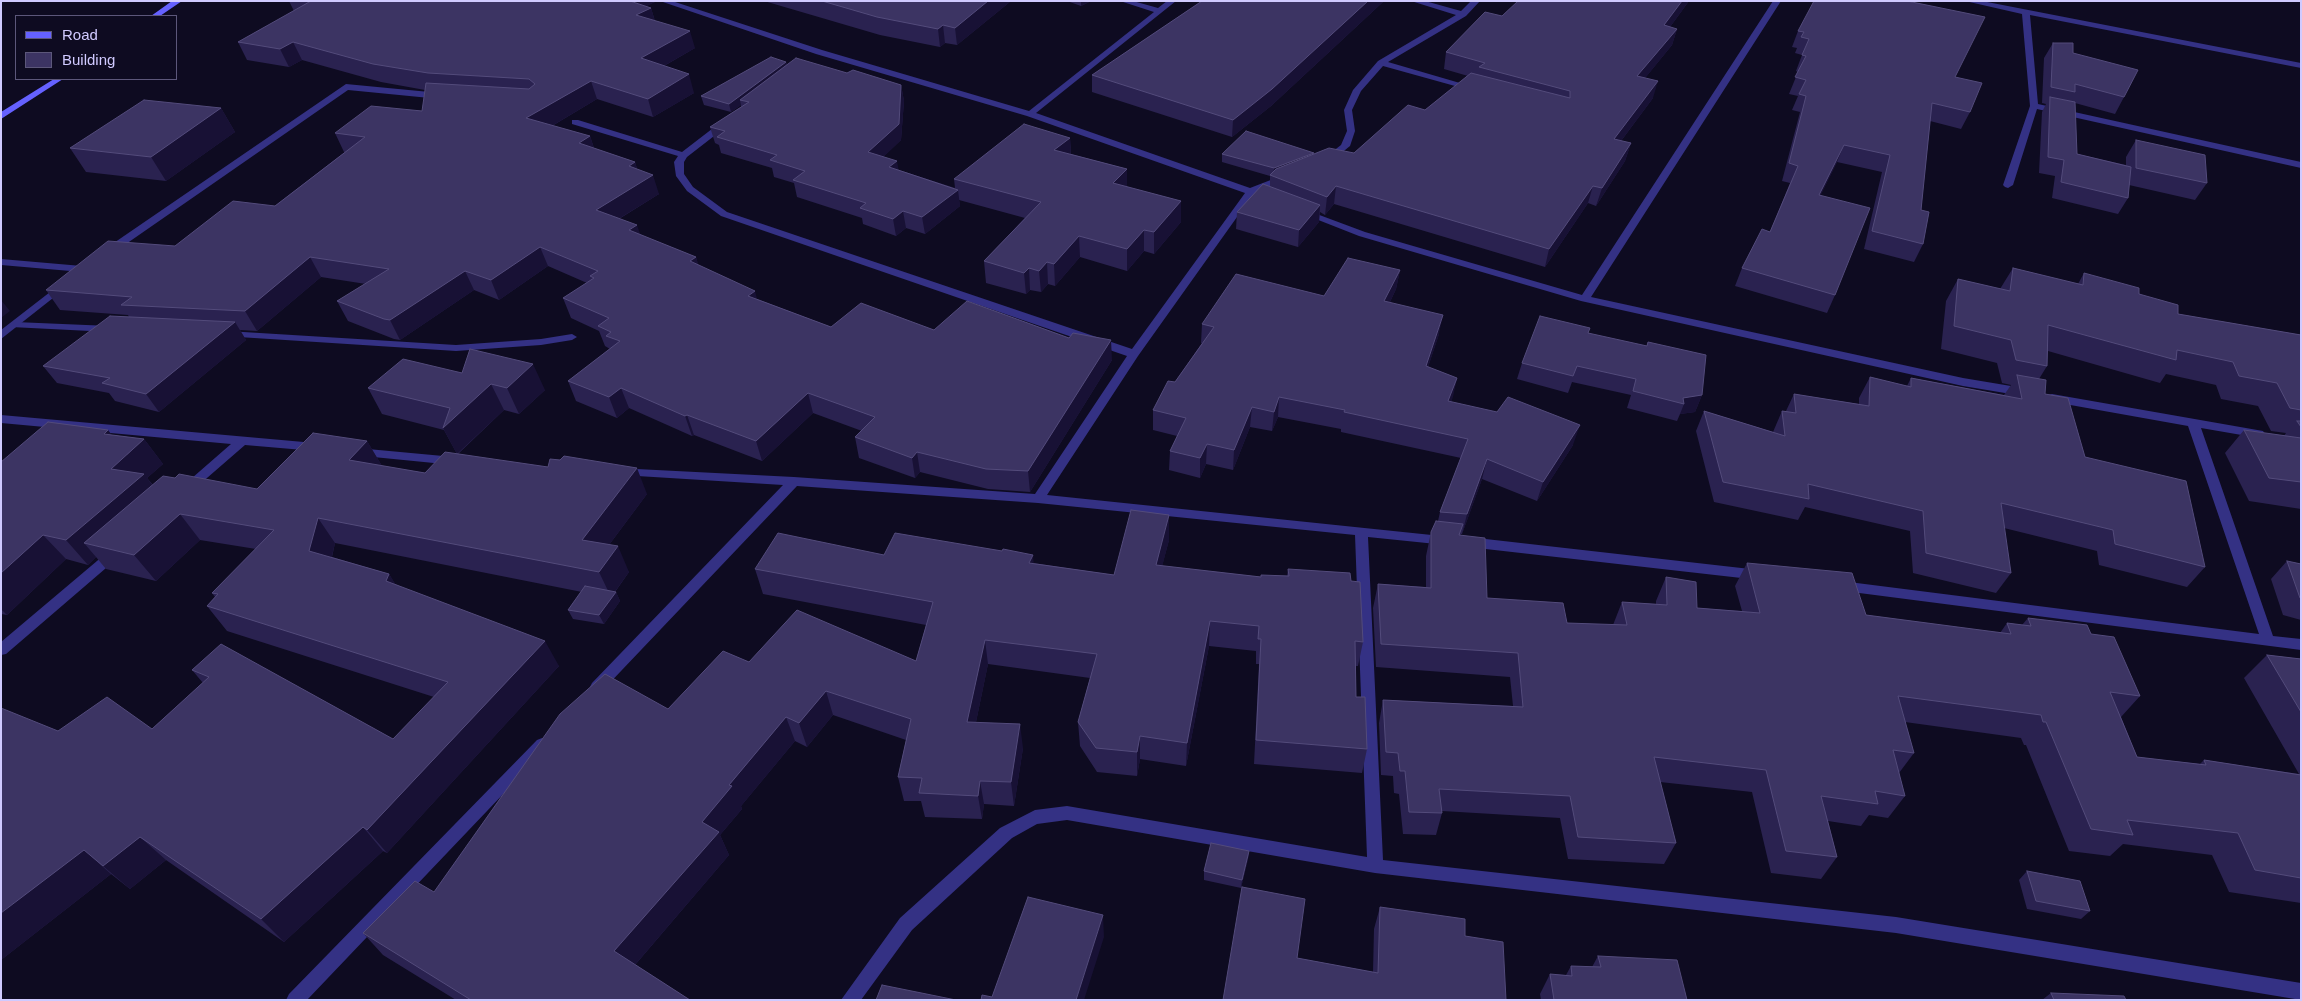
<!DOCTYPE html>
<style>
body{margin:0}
#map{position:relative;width:2302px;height:1001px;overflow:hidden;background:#0e0b21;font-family:Arial,sans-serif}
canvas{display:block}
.frame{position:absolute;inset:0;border:2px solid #d0caff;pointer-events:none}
.legend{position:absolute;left:15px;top:15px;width:162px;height:65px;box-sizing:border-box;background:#0e0b21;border:1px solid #5c577a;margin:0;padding:6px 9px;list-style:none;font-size:15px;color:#d0caff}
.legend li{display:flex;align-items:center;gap:10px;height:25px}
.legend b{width:25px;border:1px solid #5c577a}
</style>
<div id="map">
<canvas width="2302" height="1001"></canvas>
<div class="frame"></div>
<ul class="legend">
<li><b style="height:6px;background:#6561ff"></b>Road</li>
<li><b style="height:14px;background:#3c3463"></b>Building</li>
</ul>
</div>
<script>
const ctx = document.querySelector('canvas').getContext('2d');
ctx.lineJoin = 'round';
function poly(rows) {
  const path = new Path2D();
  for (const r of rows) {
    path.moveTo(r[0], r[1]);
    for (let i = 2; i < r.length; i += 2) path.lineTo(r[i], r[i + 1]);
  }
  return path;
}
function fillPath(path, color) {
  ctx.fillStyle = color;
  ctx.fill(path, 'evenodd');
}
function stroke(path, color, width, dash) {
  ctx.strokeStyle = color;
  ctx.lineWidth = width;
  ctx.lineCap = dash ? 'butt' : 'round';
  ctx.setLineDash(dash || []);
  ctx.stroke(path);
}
const lane = poly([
 [15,322,110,326,115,329,110,332,11,327,10,325,11,323,15,322],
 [227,331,456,345,541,339,572,334,577,337,572,340,541,345,456,351,223,336,222,334,227,331]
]);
const street = poly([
 [660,1,672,1,822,50,1029,111,1154,12,1120,1,1133,1,1158,8,1167,1,1176,1,1036,113,1250,188,1281,176,1284,175,1289,178,1258,191,1274,197,1274,201,1271,202,1252,196,1138,356,1047,495,1451,537,1452,540,1451,543,1446,545,1368,537,1383,860,1896,917,2301,983,2301,1000,1896,933,1375,873,1067,820,1037,824,1012,838,912,930,861,1000,841,1000,900,918,1000,828,1035,810,1067,806,1367,857,1355,535,1038,503,797,486,602,691,597,693,592,691,590,687,592,683,783,485,621,475,615,471,617,468,794,477,1035,494,1127,356,721,216,687,191,676,176,674,162,678,156,572,124,572,120,578,120,682,152,721,122,727,122,727,126,687,157,684,162,684,174,693,187,727,212,1132,349,1245,193,1027,116,816,54,660,1],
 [1411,1,1425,1,1461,11,1471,1,1480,1,1466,16,1388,62,1477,88,1473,91,1383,66,1361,91,1352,110,1355,131,1350,146,1329,163,1323,163,1323,159,1341,145,1347,131,1344,110,1353,90,1378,61,1456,15,1411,1],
 [1773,1,1781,1,1591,297,1963,378,2023,388,2027,389,2029,392,2027,395,2023,396,1963,386,1581,301,1359,236,1298,212,1300,210,1306,210,1365,232,1582,295,1773,1],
 [1965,1,1982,1,2301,63,2301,68,2030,15,2038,104,2301,162,2301,168,2037,109,2013,185,2008,188,2005,187,2003,185,2030,106,2022,14,1965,1],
 [346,84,440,93,444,96,440,99,348,90,113,253,105,253,105,249,346,84],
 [1,259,82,266,87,269,82,272,1,265,1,259],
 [63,282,68,285,67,287,1,339,1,330,63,282],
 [2052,394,2263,431,2265,434,2263,437,2259,438,2201,428,2273,636,2301,639,2301,650,1836,590,1834,586,1836,582,1841,581,2259,634,2188,426,2048,401,2046,398,2048,395,2052,394],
 [1,415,315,443,321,447,315,451,245,445,192,491,188,492,184,491,182,488,184,485,231,444,1,423,1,415],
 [357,448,454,457,460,461,454,465,353,455,351,452,353,449,357,448],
 [1468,537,1759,570,1764,571,1766,575,1764,579,1759,580,1468,547,1463,545,1462,542,1463,539,1468,537],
 [115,548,120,550,122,553,120,556,6,654,1,655,1,642,110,550,115,548],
 [542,738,547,740,549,744,547,748,307,1000,286,1000,289,994,537,740,542,738]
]);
const secondary = poly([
 [172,1,182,1,160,16,151,16,172,1],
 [54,79,63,79,1,119,1,112,54,79]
]);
const wall = poly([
 [289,1,657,1,646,6,651,8,655,21,695,48,664,66,694,93,653,117,597,99,552,126,590,136,594,148,635,162,637,169,659,194,619,219,640,235,696,257,698,265,757,299,831,327,934,330,1112,360,1030,492,988,489,920,472,915,478,859,458,855,437,862,431,813,413,762,461,694,435,692,436,629,408,617,418,576,401,568,381,610,349,605,346,599,331,571,318,563,298,587,283,548,266,499,300,474,290,400,340,394,339,348,321,337,301,366,284,321,277,257,331,240,330,246,340,159,412,115,401,109,393,57,383,43,366,129,317,128,315,60,310,46,290,175,246,275,206,345,152,344,152,335,133,422,111,425,90,381,82,302,60,289,67,247,60,238,42,294,11],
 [764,1,1011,1,957,45,945,43,940,47,880,35],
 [1067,1,1091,1,1081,6],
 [1202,1,1384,1,1271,106,1232,137,1092,92,1092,75],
 [1689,1,1670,27,1677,29,1672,45,1645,78,1653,98,1621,141,1631,143,1625,161,1596,206,1588,203,1545,267,1334,204,1325,215,1320,212,1319,222,1298,247,1236,229,1237,212,1270,186,1270,176,1222,162,1222,154,1314,154,1354,153,1425,110,1468,76,1444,69,1446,52,1502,16],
 [1910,2,1955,77,1970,112,1961,129,1930,121,1921,210,1923,244,1914,262,1864,249,1882,172,1837,162,1820,196,1835,295,1827,313,1735,286,1742,268,1770,232,1790,183,1782,181,1800,112,1792,110,1798,96,1789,94,1798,72,1796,71,1802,55,1795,53,1797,48,1792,47,1798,31],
 [2053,43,2073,53,2124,97,2115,114,2075,103,2077,154,2126,165,2126,157,2136,140,2207,183,2195,200,2129,185,2128,198,2118,214,2052,198,2055,176,2039,173,2042,112,2046,104,2042,103,2044,58],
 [786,62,787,65,847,73,901,85,904,101,901,140,883,157,899,170,955,188,954,179,1070,138,1071,154,1127,169,1127,187,1181,201,1181,222,1154,254,1144,251,1127,271,1080,257,1055,286,1048,284,1041,292,1030,290,1026,294,986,283,984,261,1025,218,959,200,960,206,925,234,906,228,896,236,863,224,862,218,797,197,794,183,774,177,772,168,721,153,719,145,715,143,710,127,741,107,741,105,731,112,704,105,701,96],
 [221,108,235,132,166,181,86,172,70,148],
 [2013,268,2078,284,2084,273,2139,294,2178,314,2301,335,2301,509,2249,501,2225,453,2244,430,2284,436,2286,433,2271,431,2258,406,2221,399,2216,385,2166,374,2160,383,2048,351,2047,366,2039,379,2045,394,2085,457,2205,567,2187,587,2099,565,2097,551,2004,528,2011,573,1996,593,1913,573,1910,531,1805,507,1798,520,1714,502,1696,431,1704,411,1773,432,1782,411,1786,411,1794,394,1859,404,1859,398,1870,377,1907,386,1911,378,2004,395,2011,385,2002,383,1997,363,1941,349,1946,301,1958,279,2000,289],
 [1400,270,1396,289,1390,302,1439,334,1428,367,1457,378,1451,402,1573,445,1537,501,1482,479,1462,534,1461,534,1460,536,1487,598,1567,623,1613,625,1622,602,1656,604,1656,601,1666,577,1697,608,1742,611,1735,586,1747,563,1866,615,2000,633,2007,623,2022,625,2028,618,2091,634,2140,696,2121,717,2137,757,2200,764,2204,760,2299,774,2244,678,2267,655,2301,659,2301,903,2229,892,2212,855,2123,844,2110,856,2069,851,2026,745,2024,745,2021,738,1905,722,1914,753,1899,773,1905,796,1888,818,1869,815,1861,826,1828,821,1837,857,1821,879,1771,873,1752,792,1660,782,1676,843,1664,864,1568,859,1560,818,1442,811,1442,813,1436,835,1403,834,1399,794,1394,793,1393,776,1381,775,1379,723,1383,700,1513,706,1510,677,1376,667,1373,608,1378,584,1426,587,1426,556,1431,532,1438,521,1440,512,1461,458,1341,432,1341,429,1278,417,1272,431,1250,427,1233,470,1206,464,1200,478,1169,470,1170,451,1177,436,1153,430,1153,410,1175,382,1202,343,1201,343,1202,324,1324,296],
 [1589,333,1702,395,1695,412,1680,414,1677,421,1627,408,1631,395,1572,382,1568,393,1517,379,1522,363],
 [462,373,545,390,519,414,504,410,458,454,647,494,609,545,629,572,615,592,616,592,620,601,604,624,573,619,568,610,582,592,335,543,332,557,389,574,395,584,559,666,387,853,383,851,284,942,166,860,130,889,111,874,1,960,58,731,152,729,203,683,192,670,393,739,434,697,227,631,207,606,215,597,212,593,256,549,200,540,156,581,106,569,96,557,88,565,66,559,7,615,1,614,1,462,108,430,111,435,144,439,163,464,147,478,153,485,257,489,367,441,382,466,425,473,457,454,444,430,382,414,368,388],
 [1169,540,1162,566,1261,577,1287,576,1288,569,1351,581,1363,642,1358,666,1356,666,1356,697,1367,749,1362,773,1254,764,1259,664,1256,664,1256,651,1209,646,1186,766,1140,759,1137,776,1097,772,1080,746,1078,722,1090,678,988,664,976,722,1023,748,1014,806,984,804,982,819,925,817,921,801,904,801,898,777,906,740,833,715,807,747,795,741,741,806,742,809,720,835,729,855,635,965,690,1000,456,1000,383,955,363,933,434,892,668,709,749,662,916,661,926,625,763,594,755,569,884,555,1033,563,1114,575],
 [2287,561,2301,564,2301,620,2283,615,2271,579],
 [1249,851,1248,859,1241,888,1204,880,1204,871],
 [2027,871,2090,911,2081,919,2027,909,2019,880],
 [1380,907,1465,936,1506,1000,1297,958,1373,972,1374,929],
 [1598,956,1687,1000,1541,1000,1540,994,1550,974,1566,975,1571,966,1592,967],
 [2051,993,2126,1000,2042,1000]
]);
const shadedWall = poly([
 [622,1,657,1,627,16],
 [988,1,1011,1,957,45,955,28],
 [1081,1,1091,1,1081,6],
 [1368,1,1384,1,1271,106,1232,137,1233,120],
 [1682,1,1689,1,1659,42,1664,25],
 [651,8,656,25,636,15],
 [943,25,945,43,940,47,938,29],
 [1677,29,1672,45,1633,93,1637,76],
 [690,31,695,48,646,76,641,58],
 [293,42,302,60,289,67,280,49],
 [786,62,788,70,740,100,741,105,731,112,729,104],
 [689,74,694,93,653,117,648,99],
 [591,81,597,99,533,137,526,118],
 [1658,81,1653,98,1609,157,1614,139],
 [901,85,904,101,901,140,871,169,868,152],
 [221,108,235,132,166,181,151,157],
 [590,136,596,155,579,143],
 [1070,138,1071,158,1054,150],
 [1631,143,1625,161,1596,206,1602,188],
 [1844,145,1837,162,1812,213,1819,195],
 [1314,153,1313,161,1273,177,1274,168],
 [897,161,900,178,889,167],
 [635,162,641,181,629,166],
 [1127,169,1127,190,1113,183],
 [653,175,659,194,602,229,596,210],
 [1336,186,1334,204,1325,215,1327,197],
 [1593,186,1588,203,1545,267,1549,249],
 [958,190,960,206,925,234,922,217],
 [1181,201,1181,222,1154,254,1154,232],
 [1320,205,1319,222,1298,247,1299,230],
 [903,211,906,228,896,236,893,219],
 [637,225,644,245,629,230],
 [1144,230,1144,251,1127,271,1127,249],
 [1079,236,1080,257,1055,286,1054,264],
 [540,247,548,266,499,300,491,280],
 [310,257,321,277,257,331,245,311],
 [696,257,702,277,690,261],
 [1047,262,1048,284,1041,292,1039,271],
 [1029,268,1030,290,1026,294,1024,273],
 [1400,270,1396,289,1381,321,1384,301],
 [465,271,474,290,400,340,390,320],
 [755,291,760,311,748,296],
 [1,300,10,311,1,318],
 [1443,315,1439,334,1422,385,1426,366],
 [235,322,246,340,159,412,146,394],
 [1111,340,1112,360,1030,492,1028,471],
 [533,364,545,390,519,414,507,388],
 [1457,378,1453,397,1444,421,1448,401],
 [491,384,504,410,457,454,443,428],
 [621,388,629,408,617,418,609,397],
 [808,393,813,413,762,461,756,441],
 [1702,395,1695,412,1680,414,1684,404,1683,398],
 [1279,397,1278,417,1272,431,1274,412],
 [1252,407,1250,427,1233,470,1234,450],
 [687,415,694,435,692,436,685,416],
 [1580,425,1573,445,1537,501,1543,482],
 [108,430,127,455,144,439,163,464,147,478,163,499,84,543,96,557,88,565,66,540,111,469,104,434],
 [367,441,382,466,349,460],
 [1207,444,1206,464,1200,478,1200,458],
 [917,452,920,472,915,478,912,458],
 [1487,459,1482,479,1462,534,1467,514],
 [637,468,647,494,594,565,582,540],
 [180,514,200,540,156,581,134,555],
 [1169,515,1169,540,1156,590,1156,565],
 [318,518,335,543,327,576,309,551],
 [43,535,66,559,7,615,1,609,1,573],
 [618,546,629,572,611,597,599,572],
 [1033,555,1035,579,1029,563],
 [389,574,405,599,386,581],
 [616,592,620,601,604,624,599,615],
 [1210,621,1209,646,1186,766,1187,743],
 [985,640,988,664,971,746,967,722],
 [545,641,559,666,387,853,367,830],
 [826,691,833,715,807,747,799,723],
 [786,717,795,741,741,806,742,809,720,835,729,855,628,973,614,951,702,822,729,785],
 [1020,724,1023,748,1014,806,1011,782],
 [1140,736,1140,759,1137,776,1137,752],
 [980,781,984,804,982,819,978,796],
 [363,827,383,851,284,942,261,919],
 [140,837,166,860,130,889,103,866],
 [84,850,111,874,1,960,1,913],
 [1249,851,1248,859,1241,888,1242,880],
 [1103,915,1104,937,1084,1000,1076,1000]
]);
const building = poly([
 [311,1,630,1,651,8,636,15,690,31,641,58,689,74,648,99,591,81,526,118,590,136,579,143,635,162,629,166,653,175,596,210,637,225,629,230,696,257,690,261,755,291,748,296,831,327,861,303,934,330,967,301,1069,338,1073,333,1111,340,1028,471,986,469,917,452,912,458,855,437,875,417,808,393,756,441,687,415,685,416,621,388,609,397,568,381,620,341,606,336,611,332,598,326,609,318,563,298,594,278,590,276,598,271,540,247,491,280,465,271,390,320,384,319,337,301,389,269,310,257,245,311,121,305,132,297,46,290,108,241,175,246,233,201,275,206,365,137,335,133,371,106,422,111,426,83,529,89,535,84,529,79,428,73,373,64,293,42,280,49,238,42,311,1],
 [822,1,988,1,955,28,943,25,938,29,877,17,822,1],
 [1202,1,1368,1,1272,89,1233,120,1092,75,1202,1],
 [1518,1,1682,1,1664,25,1677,29,1637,76,1658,81,1614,139,1631,143,1602,188,1593,186,1549,249,1336,186,1327,197,1270,175,1276,169,1329,148,1354,153,1408,105,1425,110,1471,73,1570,98,1570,91,1479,67,1485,63,1446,52,1485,12,1502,16,1518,1],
 [1814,1,1907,1,1985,17,1955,77,1982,83,1970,112,1932,103,1921,210,1929,212,1923,244,1872,231,1890,155,1844,145,1819,195,1870,208,1835,295,1742,268,1762,229,1770,232,1798,166,1789,163,1806,96,1799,94,1806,80,1795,77,1806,56,1802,55,1809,39,1801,37,1804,32,1798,31,1814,1],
 [2053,43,2073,43,2073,53,2138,70,2124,97,2075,84,2075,92,2051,87,2053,43],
 [771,57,786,62,729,104,701,96,771,57],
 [796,58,847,73,853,70,901,85,899,124,868,152,897,161,889,167,958,190,922,217,903,211,893,219,860,208,866,203,793,180,805,171,770,160,777,155,717,137,725,131,710,127,749,102,740,100,796,58],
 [2050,97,2075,102,2077,154,2131,167,2128,198,2061,182,2064,160,2048,157,2050,97],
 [144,100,221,108,151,157,70,148,144,100],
 [1024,124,1070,138,1054,150,1127,169,1113,183,1181,201,1154,232,1144,230,1127,249,1079,236,1054,264,1047,262,1039,271,1029,268,1024,273,984,261,1041,202,954,179,1024,124],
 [1246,131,1314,153,1274,168,1222,154,1246,131],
 [2136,140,2205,155,2207,183,2136,168,2136,140],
 [1263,184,1320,205,1299,230,1237,212,1263,184],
 [1348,258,1400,270,1384,301,1443,315,1426,366,1457,378,1448,401,1497,412,1508,397,1580,425,1543,482,1487,459,1467,514,1440,512,1468,439,1344,412,1345,410,1279,397,1274,412,1252,407,1234,450,1207,444,1200,458,1170,451,1186,418,1153,410,1168,381,1175,382,1214,327,1202,324,1236,274,1324,296,1348,258],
 [2013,268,2083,285,2084,273,2139,288,2139,294,2178,305,2178,314,2301,335,2301,410,2290,408,2277,383,2239,376,2233,362,2177,350,2176,360,2048,325,2047,366,2016,360,2011,340,1954,326,1958,279,2010,291,2013,268],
 [110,316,235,322,146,394,102,383,110,378,43,366,110,316],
 [1540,316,1590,328,1588,333,1647,346,1648,342,1706,355,1702,395,1683,398,1684,404,1633,391,1636,379,1577,366,1573,376,1522,363,1540,316],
 [470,349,533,364,507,388,491,384,443,428,450,408,368,388,403,359,462,373,470,349],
 [2017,375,2046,380,2045,394,2068,398,2085,457,2186,481,2205,567,2115,544,2113,530,2001,503,2011,573,1926,553,1923,511,1808,484,1809,499,1723,482,1704,411,1785,436,1782,411,1796,413,1794,394,1869,406,1870,377,1911,387,1911,378,2022,399,2017,375],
 [2297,421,2301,421,2301,427,2297,421],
 [48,422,108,430,104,434,144,439,111,469,144,474,66,540,43,535,1,573,1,462,48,422],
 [2244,430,2301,438,2301,482,2269,478,2244,430],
 [313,433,367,441,349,460,425,473,445,452,548,467,550,459,560,460,564,456,637,468,582,540,618,546,599,572,318,518,309,551,389,574,386,581,545,641,367,830,363,827,261,919,140,837,103,866,84,850,1,913,1,708,58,731,107,697,152,729,209,677,192,670,221,644,393,739,448,682,207,606,218,594,212,593,274,530,180,514,134,555,84,543,163,476,175,478,179,474,257,489,313,433],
 [1131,510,1169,515,1156,565,1261,577,1261,575,1289,576,1288,569,1350,573,1351,581,1360,582,1363,642,1355,641,1356,697,1365,697,1367,749,1256,740,1261,639,1258,639,1259,626,1210,621,1187,743,1140,736,1137,752,1096,748,1078,722,1097,654,985,640,967,722,1020,724,1011,782,980,781,978,796,919,793,922,778,898,777,911,719,826,691,799,723,786,717,729,785,732,786,702,822,719,832,614,951,690,1000,471,1000,363,933,415,881,434,892,560,714,605,674,668,709,723,651,749,662,797,610,916,661,933,602,755,569,778,533,884,555,895,533,1002,551,1003,549,1033,555,1029,563,1114,575,1131,510],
 [1436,521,1463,524,1459,535,1485,538,1487,598,1563,603,1567,623,1627,625,1622,602,1667,605,1666,577,1696,582,1697,608,1760,613,1747,563,1852,573,1866,615,2011,634,2007,623,2031,626,2028,618,2087,625,2091,634,2114,637,2140,696,2110,692,2137,757,2206,765,2204,760,2301,775,2301,878,2255,870,2238,833,2127,820,2133,835,2091,829,2046,722,2043,722,2041,715,1898,696,1914,753,1893,750,1905,796,1875,791,1878,804,1821,796,1837,857,1786,851,1766,770,1654,757,1676,843,1578,837,1570,796,1439,789,1442,813,1409,812,1405,771,1400,771,1398,753,1386,752,1383,700,1523,707,1518,653,1381,644,1378,584,1431,588,1431,532,1436,521],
 [2287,561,2301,564,2301,598,2300,598,2287,561],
 [585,586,616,592,599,615,568,610,585,586],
 [2267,655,2301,659,2301,712,2267,655],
 [1211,843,1249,851,1242,880,1204,871,1211,843],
 [2027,871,2080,881,2090,911,2036,901,2027,871],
 [1242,887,1305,899,1297,958,1378,973,1380,907,1465,919,1465,936,1503,942,1506,1000,1223,1000,1242,887],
 [1028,897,1103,915,1076,1000,981,1000,982,995,992,997,1028,897],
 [1598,956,1677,960,1687,1000,1554,1000,1550,974,1572,976,1571,966,1601,967,1598,956],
 [882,985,956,1000,876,1000,882,985],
 [2051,993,2124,996,2126,1000,2054,1000,2051,993]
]);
fillPath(lane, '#343184');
fillPath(street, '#343184');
fillPath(secondary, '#6561ff');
fillPath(wall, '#2a2250');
fillPath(shadedWall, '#181135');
fillPath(building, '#3c3463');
stroke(building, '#534b7b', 1);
</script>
